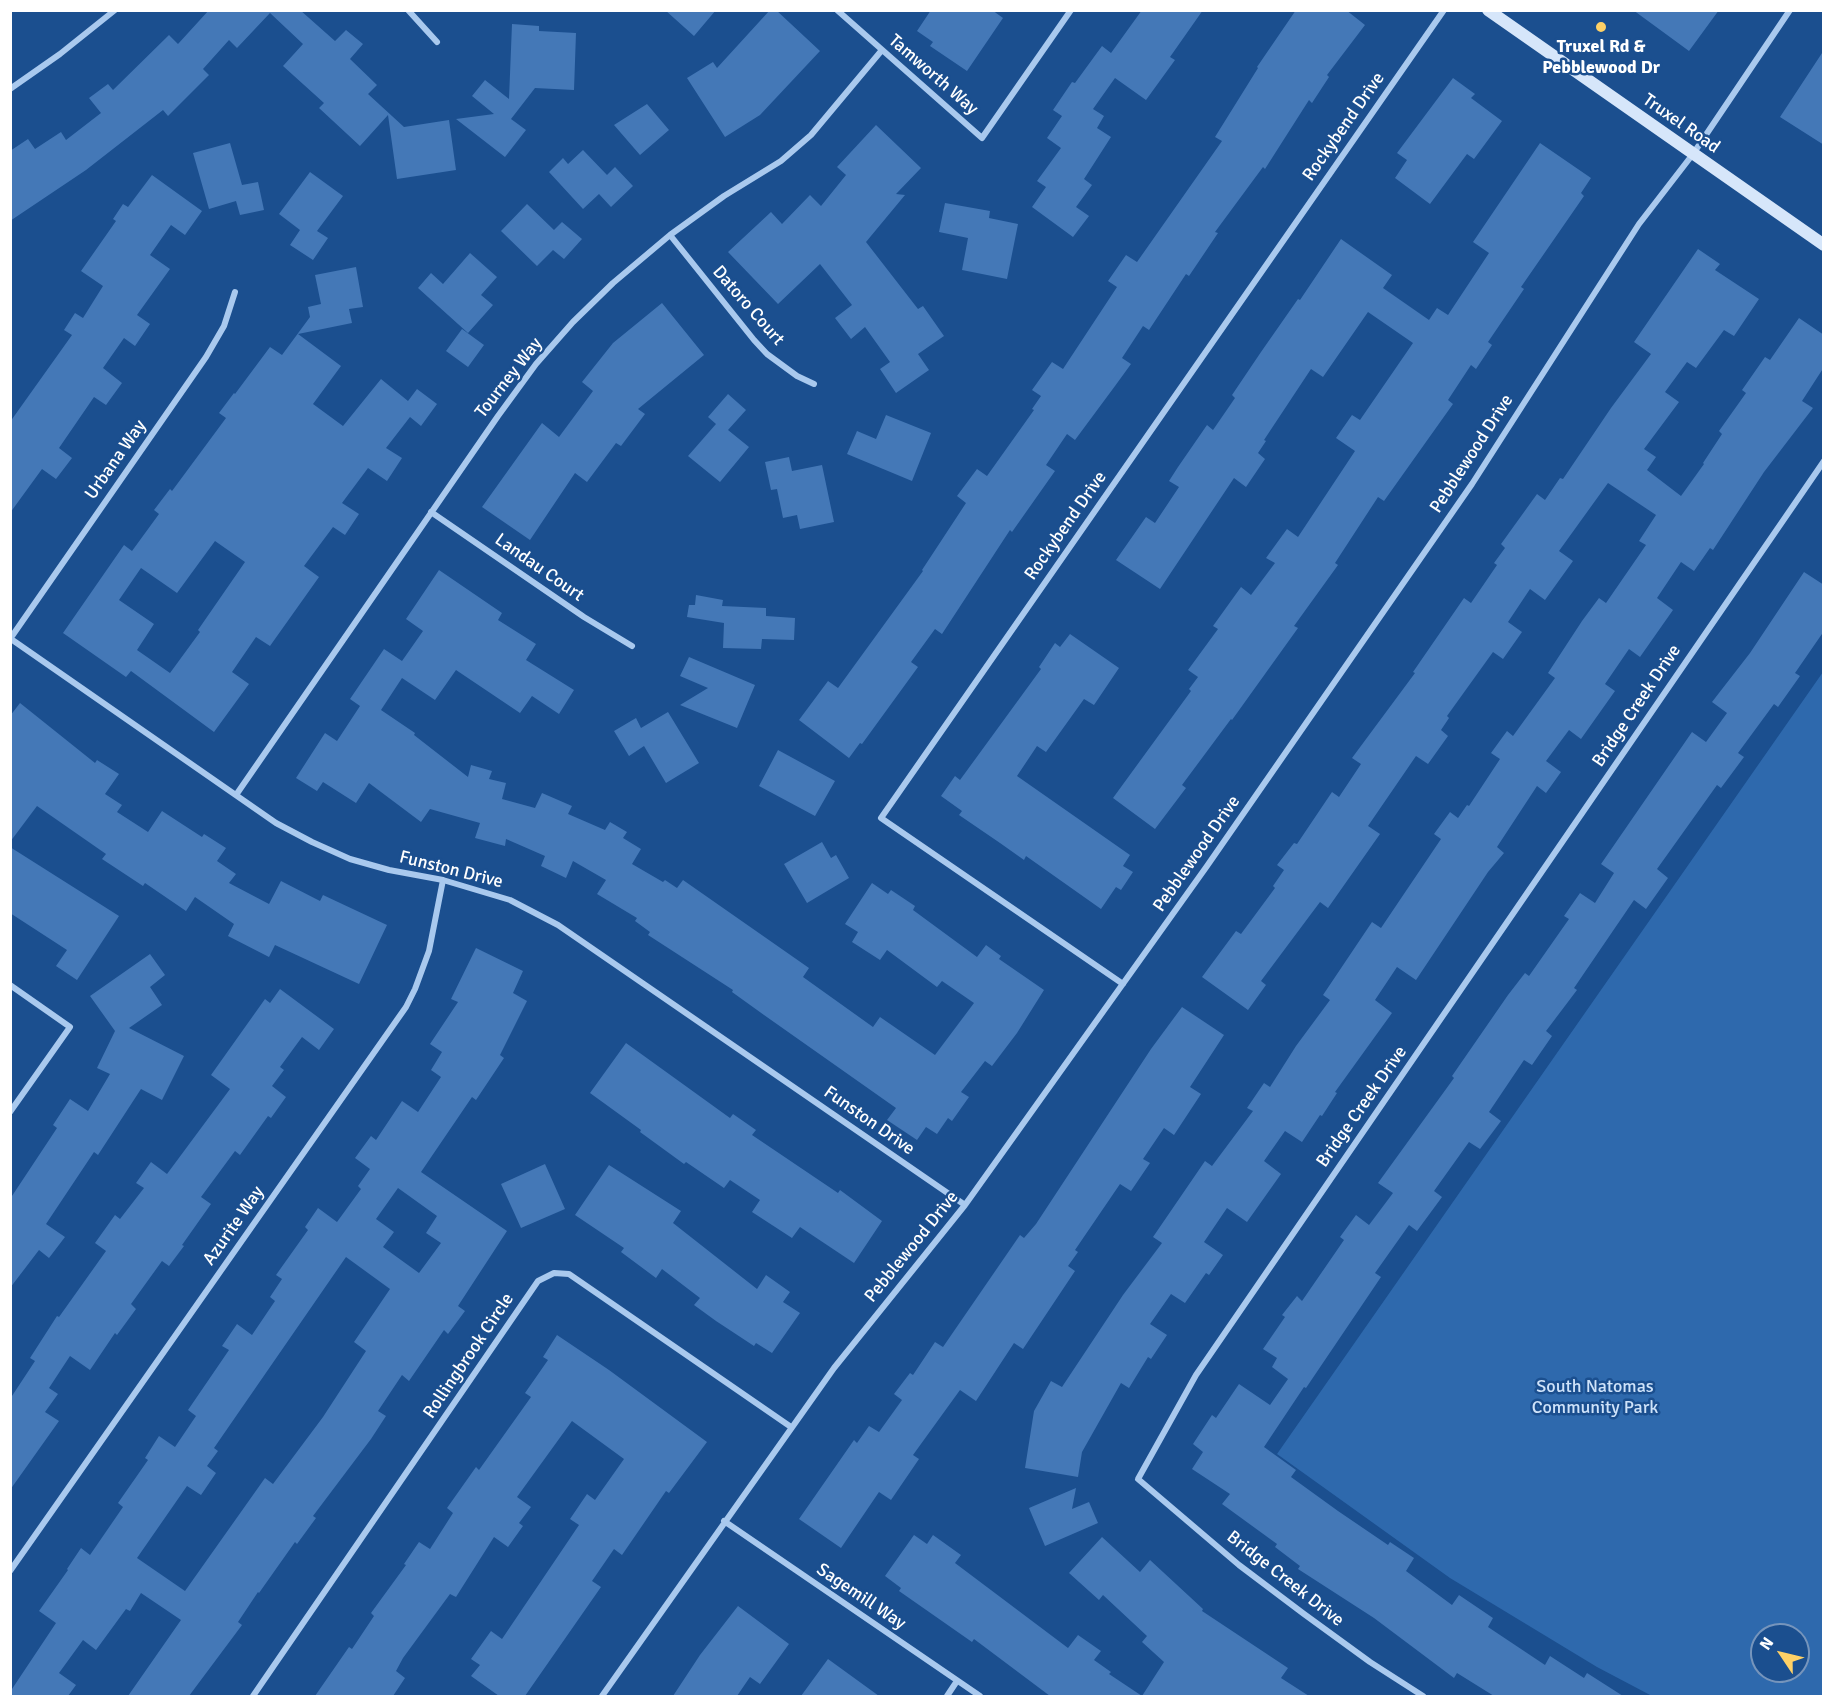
<!DOCTYPE html>
<style>
body{margin:0}
#map{position:relative;width:1834px;height:1707px;overflow:hidden;background:#1b4f8f;font-family:Signika,sans-serif}
canvas{display:block}
.frame{position:absolute;inset:0;border:12px solid #fff;pointer-events:none}
.north{position:absolute;left:1750px;top:1623px;width:60px;height:60px;box-sizing:border-box;background:#1b4f8f;border:2px solid #7695bc;border-radius:50%;rotate:305deg;font-size:16px;font-weight:700;line-height:24px;text-align:center;color:#fff}
.north::after{content:'';display:block;margin:auto;width:21px;height:27px;background:#ffd166;clip-path:polygon(50% 0,100% 100%,50% 72%,0 100%)}
</style>
<div id="map">
<canvas width="1834" height="1707"></canvas>
<div class="frame"></div>
<div class="north">N</div>
</div>
<script>
const ctx = document.querySelector('canvas').getContext('2d');
ctx.lineJoin = 'round';
function fillPath(path, color) {
  ctx.fillStyle = color;
  ctx.fill(path, 'evenodd');
}
function poly(rows) {
  const path = new Path2D();
  for (const r of rows) {
    path.moveTo(r[0], r[1]);
    for (let i = 2; i < r.length; i += 2) path.lineTo(r[i], r[i + 1]);
  }
  return path;
}
function stroke(path, color, width, dash) {
  ctx.strokeStyle = color;
  ctx.lineWidth = width;
  ctx.lineCap = dash ? 'butt' : 'round';
  ctx.setLineDash(dash || []);
  ctx.stroke(path);
}
function drawText(font, color, halo, rows, align = 'center') {
  ctx.font = font + ' Signika,sans-serif';
  ctx.lineWidth = 5;
  ctx.setLineDash([]);
  ctx.textBaseline = 'middle';
  ctx.strokeStyle = halo;
  ctx.fillStyle = color;
  for (const [text, x, y, turn = 0] of rows) {
    ctx.save();
    ctx.translate(x, y);
    ctx.rotate((+turn || 0) * Math.PI / 180);
    ctx.textAlign = isNaN(turn) ? turn : align;
    if (halo) ctx.strokeText(text, 0, 0);
    ctx.fillText(text, 0, 0);
    ctx.restore();
  }
}
const green = poly([
 [1823,672,1823,1696,1652,1696,1597,1667,1450,1578,1277,1454],
 [1762,1635,1798,1635,1798,1671,1762,1671]
]);
const building = poly([
 [209,10,300,10,335,41,346,30,363,44,350,59,377,85,368,94,404,127,449,120,456,170,397,179,388,115,360,146,319,108,324,103,283,66,303,44,270,13,237,48,229,40,203,69,209,75,168,116,163,110,86,170,10,221,10,151,28,139,35,149,61,132,66,140,101,113,89,98,108,84,113,90,169,35,178,44],
 [665,10,716,10,694,36],
 [770,10,776,10,820,51,760,115,725,137,687,78,713,62,717,68],
 [931,10,992,10,1003,18,967,71,930,46,933,42,917,31],
 [1142,10,1203,10,1170,57,1175,60,1146,100,1115,78,1093,109,1104,116,1097,128,1111,137,1084,179,1092,185,1076,207,1089,216,1073,237,1032,207,1046,187,1037,181,1061,148,1047,138,1062,116,1053,110,1072,82,1075,83,1102,46,1111,53],
 [1296,10,1346,10,1365,25,1327,75,1329,77,1312,103,1309,100,1265,169,1263,167,1215,232,1218,233,1189,276,1186,274,1149,330,1143,326,1122,358,1131,364,1115,386,1075,440,1067,434,1046,465,1055,471,1012,532,1010,530,942,634,935,629,911,662,918,667,862,744,860,743,849,758,799,720,828,681,838,688,923,571,922,570,966,503,957,496,977,469,987,476,1034,410,1032,409,1041,396,1032,390,1052,362,1063,369,1117,287,1108,281,1126,255,1137,262,1222,141,1215,137,1258,68,1257,67],
 [1633,10,1719,10,1689,51],
 [512,24,539,26,539,31,576,33,574,90,535,88,511,119,526,130,505,157,456,119,494,114,472,96,485,80,509,99],
 [1824,50,1824,145,1780,117],
 [1453,78,1475,94,1471,98,1502,121,1474,159,1467,154,1430,204,1395,178,1407,160,1397,153],
 [647,104,669,130,640,155,614,125],
 [876,125,921,168,896,194,905,195,866,242,918,309,923,306,944,336,918,354,929,370,896,393,880,369,890,362,865,327,851,339,835,318,852,305,820,264,778,304,728,252,771,212,782,224,810,195,821,206,846,175,837,167],
 [230,143,242,185,258,182,264,210,240,215,236,201,209,209,193,153],
 [1540,143,1591,178,1581,193,1584,196,1521,287,1524,289,1488,342,1492,345,1476,369,1471,365,1448,400,1453,404,1384,501,1378,497,1335,563,1338,565,1294,626,1298,628,1232,720,1231,719,1182,785,1186,788,1155,829,1113,798,1191,691,1189,689,1198,677,1188,670,1218,629,1213,626,1241,587,1251,595,1275,563,1266,558,1287,529,1298,537,1355,451,1336,438,1352,415,1360,420,1413,343,1368,312,1323,377,1311,369,1264,440,1266,441,1258,453,1265,459,1246,487,1234,478,1160,589,1116,560,1146,517,1155,523,1179,487,1169,481,1178,467,1207,425,1213,430,1235,398,1232,395,1261,352,1298,299,1300,300,1341,239,1392,275,1383,288,1429,320,1437,308,1448,315,1489,253,1473,242],
 [583,150,607,175,615,167,633,186,611,207,599,194,583,209,549,172,563,158,568,164],
 [310,172,343,196,317,231,328,238,313,260,290,245,300,230,279,214],
 [152,175,202,211,185,235,171,225,150,255,170,269,137,315,150,324,135,346,124,338,103,368,122,383,106,405,94,397,59,448,72,458,56,479,42,469,10,513,10,422,72,335,64,330,75,313,83,318,103,286,81,271,116,221,113,219,123,204,128,207],
 [945,203,990,211,989,218,1018,224,1007,279,962,270,968,238,939,232],
 [527,204,554,230,562,222,582,239,564,259,553,250,537,266,501,231],
 [1698,249,1720,264,1715,270,1759,299,1734,336,1724,330,1696,368,1687,362,1665,392,1679,402,1644,449,1656,457,1647,470,1681,496,1704,464,1703,463,1722,434,1719,431,1746,393,1742,390,1765,357,1770,360,1799,318,1824,335,1824,367,1802,401,1813,408,1764,472,1713,550,1710,548,1694,571,1681,562,1657,598,1673,610,1640,657,1629,649,1605,684,1615,691,1581,739,1569,730,1546,761,1561,772,1546,793,1537,786,1497,847,1504,853,1488,872,1416,980,1397,967,1375,1000,1392,1013,1335,1092,1337,1093,1322,1116,1320,1115,1302,1142,1285,1131,1264,1161,1281,1174,1247,1222,1227,1208,1204,1242,1223,1255,1209,1275,1206,1273,1185,1303,1171,1294,1150,1324,1167,1335,1151,1359,1148,1357,1129,1388,1121,1383,1082,1452,1078,1477,1025,1468,1034,1411,1051,1381,1062,1387,1123,1295,1162,1243,1153,1237,1205,1161,1212,1166,1253,1111,1247,1108,1264,1083,1270,1087,1296,1046,1330,1000,1323,995,1372,922,1381,928,1441,839,1434,834,1450,812,1458,818,1467,805,1469,806,1500,759,1491,753,1507,731,1513,736,1555,678,1548,673,1582,621,1599,598,1606,603,1646,545,1639,541,1656,515,1608,483,1559,551,1573,561,1545,600,1530,589,1508,622,1522,632,1503,659,1493,652,1447,716,1449,718,1441,730,1448,736,1428,764,1416,756,1368,826,1380,834,1328,908,1320,902,1311,914,1261,981,1266,985,1248,1010,1202,977,1236,931,1241,934,1275,888,1273,886,1284,870,1277,865,1294,843,1297,844,1332,792,1339,797,1361,764,1352,758,1415,673,1413,672,1464,598,1471,603,1497,565,1494,563,1505,548,1501,544,1537,494,1545,500,1560,478,1563,479,1611,408,1651,354,1634,342],
 [470,253,497,277,481,295,493,305,468,333,418,288,431,273,443,284],
 [356,267,363,307,349,309,352,323,298,334,341,366,313,404,343,426,381,379,408,401,417,389,437,404,421,426,410,417,386,448,402,458,387,481,368,468,342,503,359,514,345,535,333,527,304,566,319,577,270,646,256,637,232,672,249,684,214,732,131,671,126,677,63,633,124,545,132,551,159,514,154,510,170,489,172,491,226,418,219,413,234,393,235,394,270,347,282,355,310,317,308,307,321,304,315,275],
 [215,541,245,562,198,630,200,632,170,673,137,650,154,624,119,600,141,568,177,593],
 [662,303,704,355,638,409,645,414,621,446,616,443,587,482,575,473,530,540,482,507,542,423,559,437,593,391,582,382,613,343],
 [462,329,484,345,468,367,446,351],
 [728,394,746,410,728,430,749,447,720,482,688,456,716,424,708,417],
 [886,415,931,433,912,481,847,454,857,431,876,439],
 [789,457,792,471,822,465,834,522,800,529,797,515,783,518,777,489,771,490,765,462],
 [439,570,502,613,498,620,536,644,526,660,574,690,559,714,532,696,520,713,456,670,435,700,402,678,381,710,415,733,414,735,468,777,471,765,492,771,489,779,506,783,502,799,535,808,542,793,572,806,568,814,605,830,610,822,627,832,623,838,641,849,632,864,663,882,665,880,677,888,683,880,809,968,803,977,873,1027,880,1017,935,1055,974,1003,942,981,937,987,887,950,880,960,852,942,858,932,845,924,872,883,888,894,891,890,915,906,913,910,977,957,986,945,1001,956,999,959,1044,990,1017,1033,992,1066,985,1061,961,1092,969,1097,952,1121,948,1118,937,1134,926,1127,917,1140,887,1120,896,1108,764,1015,732,992,733,990,648,935,650,932,635,921,637,918,597,894,606,880,573,861,566,878,541,866,545,856,506,839,505,846,475,838,480,823,430,809,421,822,369,783,356,803,323,782,317,791,296,778,325,733,337,741,360,706,350,699,384,649,402,661,423,631,406,619],
 [1804,572,1824,585,1824,631,1795,673,1800,676,1778,707,1774,704,1738,753,1744,757,1721,788,1717,785,1657,869,1668,878,1646,909,1634,900,1574,988,1577,990,1546,1031,1552,1036,1532,1065,1524,1060,1489,1112,1501,1121,1480,1149,1469,1142,1434,1191,1442,1197,1417,1231,1409,1225,1375,1273,1381,1277,1306,1388,1304,1387,1264,1447,1296,1470,1291,1477,1338,1511,1388,1545,1390,1542,1414,1558,1406,1571,1452,1605,1459,1595,1493,1618,1488,1627,1545,1665,1550,1656,1584,1678,1587,1673,1623,1696,1494,1696,1457,1673,1454,1678,1374,1618,1298,1569,1300,1566,1275,1547,1277,1544,1222,1504,1230,1494,1192,1469,1203,1452,1193,1444,1212,1415,1216,1418,1239,1384,1270,1405,1288,1379,1272,1367,1277,1358,1263,1349,1285,1317,1282,1315,1297,1296,1302,1301,1344,1240,1340,1237,1356,1215,1369,1225,1393,1193,1378,1183,1454,1078,1452,1076,1508,995,1525,973,1529,976,1569,919,1564,916,1580,893,1595,903,1614,873,1601,864,1692,732,1706,742,1727,713,1712,702,1750,653],
 [696,595,723,600,722,606,766,608,766,616,795,618,794,640,762,639,761,649,723,648,724,623,687,617,689,605,695,605],
 [1070,634,1119,668,1094,705,1084,699,1046,752,1037,746,1017,776,1130,855,1123,866,1133,872,1121,890,1116,887,1101,909,1026,856,1024,860,1000,843,959,815,962,811,941,796,955,776,960,780,1041,669,1039,667,1055,643,1060,647],
 [689,657,755,685,737,728,680,705,708,688,680,676],
 [20,703,95,763,97,760,119,774,105,794,122,805,117,812,148,832,162,811,202,837,204,834,226,848,217,861,236,874,229,883,269,904,281,881,320,901,323,895,387,925,359,984,275,945,269,957,228,936,234,924,195,897,186,911,145,883,143,886,102,859,106,854,37,806,10,842,10,716],
 [668,712,699,763,666,783,644,746,629,756,614,731,636,718,641,728],
 [778,750,835,781,815,816,759,786],
 [822,842,831,858,836,855,849,878,807,903,784,864],
 [10,847,119,916,77,980,56,966,67,950,10,913],
 [476,948,523,971,513,993,527,1001,500,1055,504,1058,476,1100,472,1097,421,1172,507,1231,458,1306,465,1311,448,1334,444,1330,409,1381,402,1375,378,1411,386,1416,371,1439,313,1516,316,1518,297,1544,295,1542,259,1593,258,1592,238,1622,242,1625,189,1696,128,1696,181,1620,141,1593,130,1611,126,1609,96,1650,83,1640,59,1673,76,1685,68,1696,10,1696,10,1692,56,1623,39,1611,68,1570,67,1569,81,1548,90,1555,123,1507,118,1503,148,1460,145,1458,159,1436,175,1447,196,1416,188,1410,229,1350,222,1346,237,1324,252,1335,275,1301,270,1297,282,1279,276,1275,308,1230,305,1227,318,1208,337,1222,361,1189,358,1186,370,1169,355,1158,371,1136,376,1140,402,1101,418,1112,441,1077,431,1070,442,1052,430,1044,458,1002,451,999],
 [398,1188,437,1216,426,1233,441,1243,419,1273,383,1247,394,1232,376,1219],
 [346,1257,390,1289,354,1342,366,1351,323,1417,273,1484,265,1478,185,1591,137,1558,187,1486,201,1495,216,1473,207,1466,218,1451,214,1448],
 [150,954,165,975,150,987,162,1005,129,1028,184,1056,162,1100,141,1089,98,1155,94,1152,46,1224,65,1237,49,1258,39,1250,10,1288,10,1199,57,1128,53,1125,70,1099,88,1111,110,1074,97,1068,115,1031,90,996],
 [280,989,334,1029,319,1050,302,1037,280,1067,284,1070,272,1086,286,1097,271,1118,268,1116,240,1155,235,1151,201,1197,211,1204,182,1245,184,1246,169,1266,162,1261,131,1304,136,1309,117,1335,115,1333,90,1370,70,1356,49,1388,58,1394,45,1412,59,1421,10,1490,10,1399,35,1361,30,1358,57,1316,59,1317,106,1251,95,1243,115,1215,120,1219,144,1188,136,1183,151,1162,167,1174,230,1089,211,1075,265,999,270,1003],
 [1182,1007,1224,1035,1190,1087,1201,1094,1174,1135,1164,1128,1143,1159,1150,1163,1131,1191,1120,1184,1075,1250,1078,1252,1068,1266,1075,1271,1023,1349,1014,1343,976,1401,960,1390,913,1455,919,1459,891,1500,879,1492,841,1548,799,1519,854,1440,857,1443,869,1426,879,1432,902,1400,894,1394,910,1373,913,1375,935,1342,943,1347,1020,1235,1024,1238,1036,1224,1151,1049],
 [626,1043,730,1118,733,1114,756,1130,752,1135,838,1193,840,1190,882,1221,854,1263,800,1227,792,1238,752,1212,760,1200,730,1180,724,1188,686,1162,684,1164,640,1132,641,1130,590,1093],
 [545,1164,565,1209,521,1228,501,1184],
 [609,1165,681,1211,673,1223,757,1289,766,1275,790,1292,783,1302,800,1313,772,1353,756,1343,754,1346,716,1321,694,1305,700,1298,662,1269,656,1278,621,1252,624,1248,575,1215],
 [557,1335,609,1370,707,1442,669,1493,666,1491,622,1555,614,1549,592,1581,601,1587,525,1696,499,1696,471,1676,480,1665,471,1659,491,1631,502,1639,579,1525,570,1519,587,1494,595,1500,624,1459,572,1421,517,1497,531,1507,519,1523,523,1526,508,1547,494,1537,456,1597,450,1594,403,1658,396,1671,405,1678,393,1696,315,1696,349,1647,352,1649,374,1616,371,1613,406,1565,404,1564,419,1542,430,1549,453,1513,447,1508,476,1467,479,1470,531,1397,525,1393,548,1360,543,1357],
 [1076,1488,1072,1509,1089,1502,1098,1523,1045,1546,1029,1508],
 [914,1535,927,1544,933,1535,961,1555,955,1563,1068,1648,1078,1635,1101,1651,1094,1660,1111,1672,1109,1674,1142,1696,1164,1662,1142,1642,1147,1636,1103,1595,1099,1600,1069,1573,1102,1537,1140,1572,1150,1560,1203,1609,1202,1611,1288,1668,1281,1678,1309,1696,1050,1696,974,1639,972,1642,899,1591,901,1588,885,1576],
 [738,1606,789,1644,760,1684,750,1677,737,1696,673,1696,700,1655],
 [828,1659,879,1696,801,1696]
]);
const minor = poly([
 [408,10,437,42],
 [837,10,982,138,1071,10],
 [10,89,60,54,115,10],
 [670,235,754,340,767,354,797,376,814,384],
 [431,512,584,617,632,646],
 [10,639,206,357,224,326,235,292],
 [11,639,276,823,312,842,350,859,389,870,443,880,510,900,558,925,965,1205],
 [236,795,498,416,536,364,573,322,613,283,670,235,724,196,781,161,811,135,882,50],
 [1123,984,881,818,1444,10],
 [10,985,70,1027,10,1112],
 [724,1521,980,1696],
 [10,1571,406,1007,415,989,429,951,443,880],
 [253,1696,538,1281,554,1273,569,1274,791,1427],
 [602,1696,834,1368,965,1205,1207,866,1472,484,1639,224,1693,154,1790,10],
 [947,1696,957,1681],
 [1423,1696,1370,1662,1304,1614,1239,1565,1138,1479,1196,1375,1824,461]
]);
const secondary = poly([
 [1488,10,1824,245]
]);
const markers = [
 [1601,27,6,"#ffd166"]
];
const poiNames = [
 ["Truxel Rd &",1601,47],
 ["Pebblewood Dr",1601,68]
];
const streetNames = [
 ["Tamworth Way",933,75,41],
 ["Truxel Road",1681,124,35],
 ["Rockybend Drive",1344,127,-55],
 ["Datoro Court",748,306,49],
 ["Tourney Way",509,378,-52],
 ["Pebblewood Drive",1472,454,-57],
 ["Urbana Way",116,460,-55],
 ["Rockybend Drive",1066,526,-55],
 ["Landau Court",539,568,35],
 ["Bridge Creek Drive",1637,706,-56],
 ["Pebblewood Drive",1197,854,-55],
 ["Funston Drive",451,870,14],
 ["Bridge Creek Drive",1362,1107,-55],
 ["Funston Drive",869,1121,35],
 ["Azurite Way",234,1226,-55],
 ["Pebblewood Drive",912,1247,-51],
 ["Rollingbrook Circle",469,1356,-56],
 ["Bridge Creek Drive",1285,1579,38],
 ["Sagemill Way",861,1597,34]
];
const parkNames = [
 ["South Natomas",1595,1387],
 ["Community Park",1595,1408]
];
fillPath(green, '#2e69ad');
fillPath(building, '#4478b7');
stroke(minor, '#a9c9ee', 6);
stroke(secondary, '#d6e6fa', 12);
for (const [x, y, r, color] of markers) {
  const dot = new Path2D();
  dot.arc(x, y, r, 0, 2 * Math.PI);
  ctx.fillStyle = color;
  ctx.fill(dot);
  stroke(dot, '#1b4f8f', 2);
}
drawText('bold 18px', '#fff', '#1b4f8f', poiNames);
drawText('18px', '#fff', '#1b4f8f', streetNames);
drawText('18px', '#cfe3fa', '#1b4f8f', parkNames);
</script>
